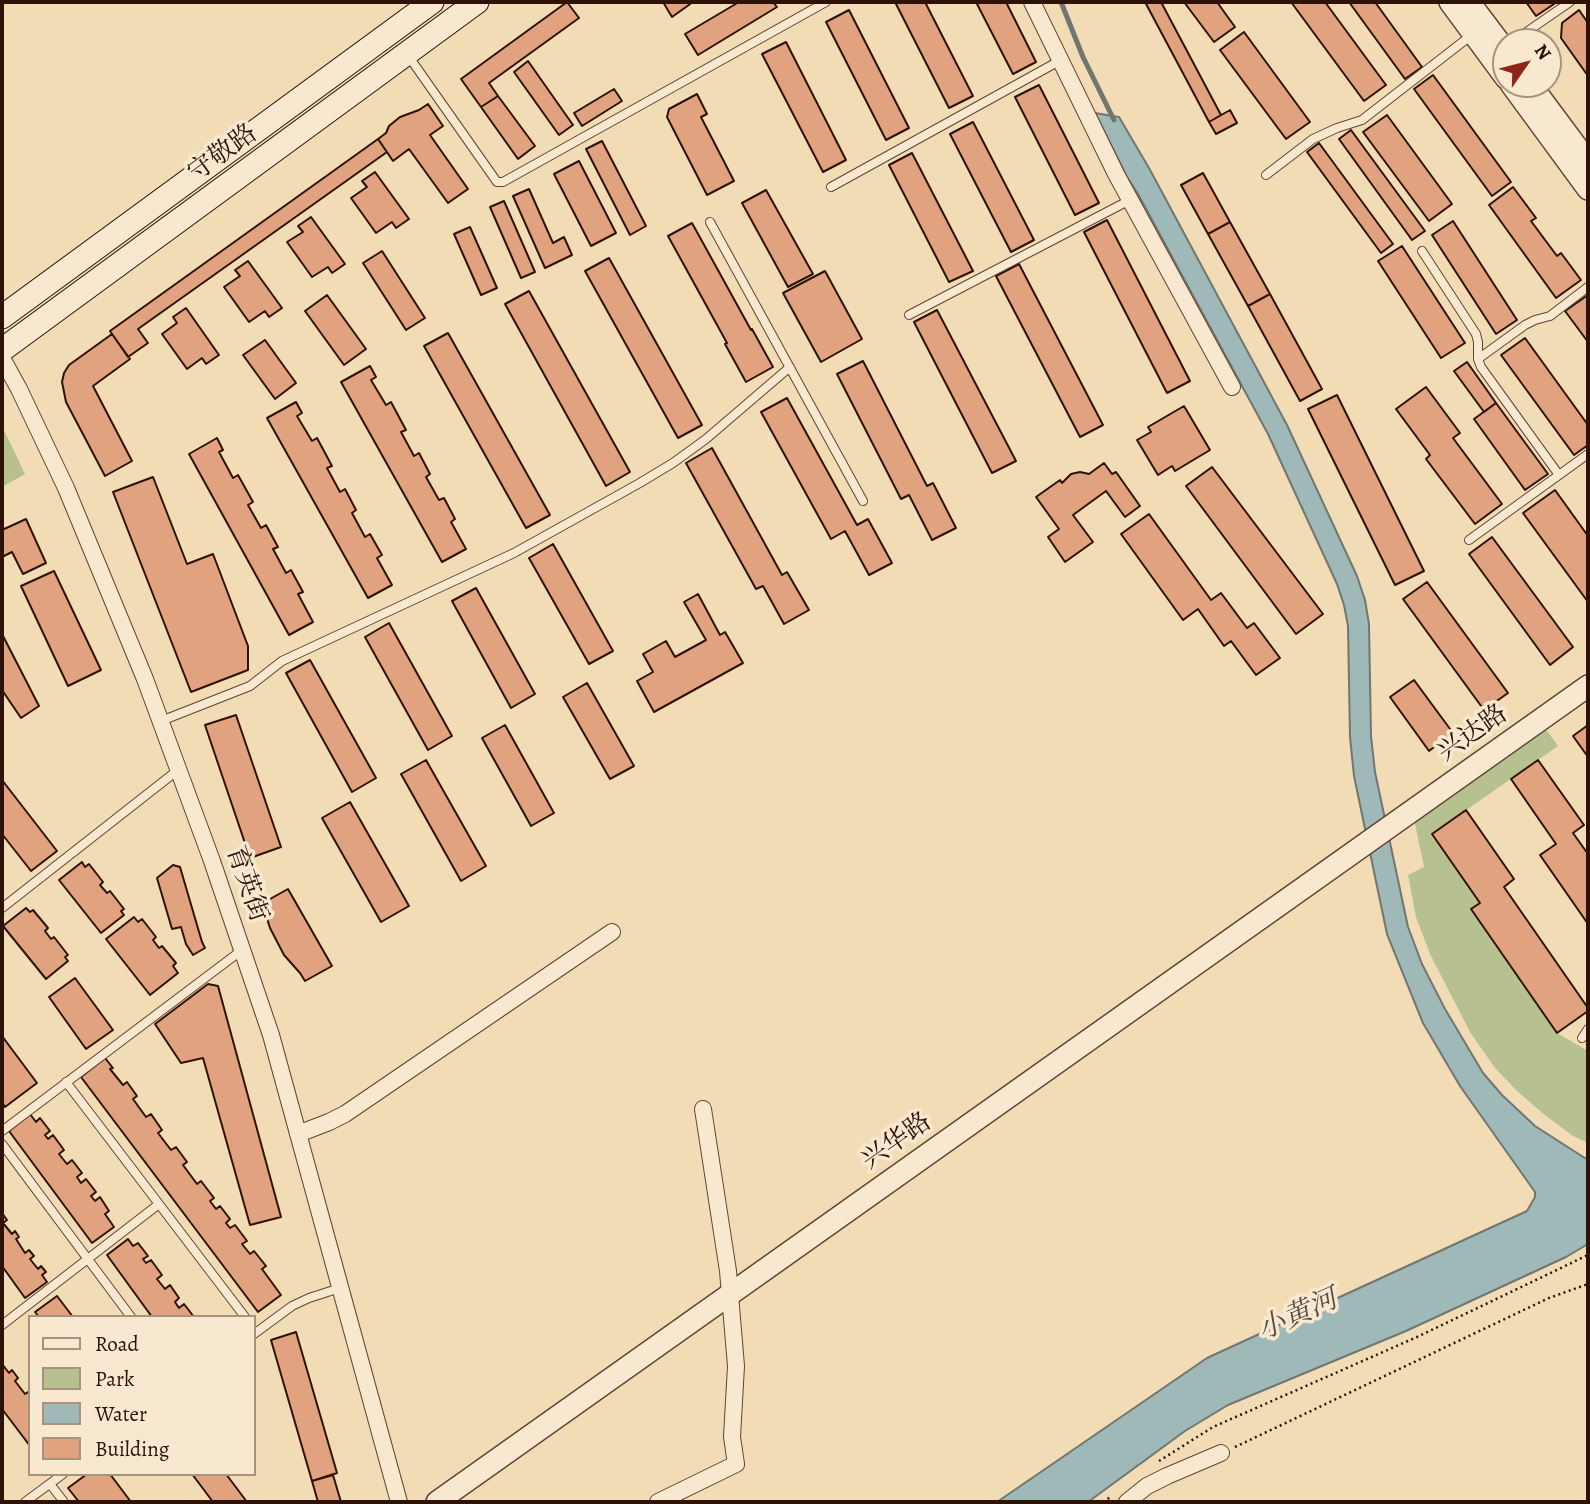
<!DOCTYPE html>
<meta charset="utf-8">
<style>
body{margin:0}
#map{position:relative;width:1590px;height:1504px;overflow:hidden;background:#f2dcb5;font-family:Alegreya,serif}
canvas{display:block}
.frame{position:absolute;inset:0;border:4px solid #2e1208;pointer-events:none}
.legend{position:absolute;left:28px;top:1315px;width:228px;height:161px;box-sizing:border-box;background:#f7e8cf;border:2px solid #a7927f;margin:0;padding:9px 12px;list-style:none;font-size:21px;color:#2e1208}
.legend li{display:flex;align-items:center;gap:14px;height:35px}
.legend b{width:35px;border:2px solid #a7927f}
.north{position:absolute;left:1492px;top:28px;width:70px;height:70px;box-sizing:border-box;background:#f7e8cf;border:2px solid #a7927f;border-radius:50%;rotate:55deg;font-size:19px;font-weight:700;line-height:28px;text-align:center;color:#2e1208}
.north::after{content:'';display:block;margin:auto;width:24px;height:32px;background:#8f2418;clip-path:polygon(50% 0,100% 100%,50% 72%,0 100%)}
</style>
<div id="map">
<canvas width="1590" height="1504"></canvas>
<div class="frame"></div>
<ul class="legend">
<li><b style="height:9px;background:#f7e8cf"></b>Road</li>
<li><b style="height:19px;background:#b7c190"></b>Park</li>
<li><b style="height:19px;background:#9eb9b7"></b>Water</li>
<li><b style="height:19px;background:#e0a27f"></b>Building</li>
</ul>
<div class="north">N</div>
</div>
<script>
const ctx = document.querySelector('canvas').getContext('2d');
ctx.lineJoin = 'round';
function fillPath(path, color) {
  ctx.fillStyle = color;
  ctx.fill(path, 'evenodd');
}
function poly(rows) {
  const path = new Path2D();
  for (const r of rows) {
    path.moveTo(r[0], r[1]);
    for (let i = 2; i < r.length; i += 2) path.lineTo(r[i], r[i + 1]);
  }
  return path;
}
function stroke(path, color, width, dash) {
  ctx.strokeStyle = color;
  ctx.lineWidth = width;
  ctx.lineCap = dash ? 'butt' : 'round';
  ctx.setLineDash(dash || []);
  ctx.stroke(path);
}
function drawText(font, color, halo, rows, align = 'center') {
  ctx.font = font + ' Alegreya,"Noto Serif SC",serif';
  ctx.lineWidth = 7;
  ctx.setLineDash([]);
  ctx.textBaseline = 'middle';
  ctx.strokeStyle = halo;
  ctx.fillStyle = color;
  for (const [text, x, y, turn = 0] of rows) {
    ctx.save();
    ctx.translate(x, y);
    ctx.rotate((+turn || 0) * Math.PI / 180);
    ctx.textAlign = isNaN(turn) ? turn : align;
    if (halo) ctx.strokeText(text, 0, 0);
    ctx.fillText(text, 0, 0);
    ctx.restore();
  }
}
const green = poly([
 [2,426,25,474,2,487],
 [1545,728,1558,746,1432,834,1480,903,1471,910,1557,1033,1588,1051,1588,1143,1573,1136,1546,1116,1517,1091,1495,1068,1470,1032,1430,954,1416,917,1408,875,1424,867,1414,819]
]);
const water = poly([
 [1095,113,1119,117,1149,168,1287,425,1357,576,1365,600,1369,624,1371,736,1375,772,1408,927,1422,964,1445,1009,1483,1073,1502,1095,1535,1126,1588,1160,1588,1244,1566,1257,1406,1331,1228,1405,1185,1431,1088,1502,997,1502,1207,1358,1527,1211,1535,1197,1535,1192,1460,1086,1423,1023,1387,934,1354,776,1350,737,1348,626,1344,605,1337,584,1268,434,1138,194,1127,177,1095,113]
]);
const stream = poly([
 [1061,2,1083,57,1114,120]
]);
const building = poly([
 [567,2,579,18,489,83,498,96,481,107,461,79,567,2],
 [663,2,693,2,672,17,663,2],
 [739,2,773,2,777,7,698,55,685,34,739,2],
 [895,2,925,2,973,96,949,108,895,2],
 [976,2,1006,2,1036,62,1013,74,976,2],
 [1145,2,1161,2,1221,115,1209,122,1145,2],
 [1184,2,1217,2,1235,27,1214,42,1184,2],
 [1291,2,1325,2,1386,85,1364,101,1291,2],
 [1349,2,1375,2,1422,67,1405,79,1349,2],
 [1526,2,1557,2,1536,16,1526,2],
 [849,10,909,128,886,140,826,22,849,10],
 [1579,10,1588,23,1588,76,1561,38,1562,23,1579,10],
 [1244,32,1310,122,1286,139,1220,50,1244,32],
 [786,42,846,160,823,172,762,54,786,42],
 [528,61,573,125,559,135,514,72,528,61],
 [1433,75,1511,182,1492,196,1414,89,1433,75],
 [1039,85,1099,203,1075,215,1015,97,1039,85],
 [614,89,622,101,582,126,574,113,614,89],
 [697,94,707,114,701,117,734,181,707,195,667,117,669,109,697,94],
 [498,96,535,146,518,159,481,107,498,96],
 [428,104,443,126,430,135,468,189,448,203,409,149,393,161,378,139,386,133,389,126,400,117,419,110,428,104],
 [1230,110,1237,123,1216,134,1209,122,1230,110],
 [1387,115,1452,204,1429,221,1363,132,1387,115],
 [973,122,1034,240,1011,252,950,134,973,122],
 [1351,130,1425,231,1412,240,1339,139,1351,130],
 [378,139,387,152,138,329,148,343,128,357,110,331,378,139],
 [602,141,646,226,630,235,586,149,602,141],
 [1319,143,1393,244,1381,253,1307,152,1319,143],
 [912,153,973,271,949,282,889,165,912,153],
 [579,161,616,233,591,246,554,174,579,161],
 [375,172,409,219,396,228,392,222,376,233,351,198,367,187,362,181,375,172],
 [1203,173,1230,222,1208,234,1181,185,1203,173],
 [1513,187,1536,218,1531,221,1557,256,1561,253,1581,280,1556,298,1489,205,1513,187],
 [529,189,553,243,564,237,572,255,545,268,513,196,529,189],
 [766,190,813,274,788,287,742,203,766,190],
 [504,201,535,272,521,278,490,207,504,201],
 [311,217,345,264,332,273,328,267,312,277,287,242,303,232,298,226,311,217],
 [1107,220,1190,381,1167,393,1084,232,1107,220],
 [1453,221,1517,320,1496,334,1432,235,1453,221],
 [1230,222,1270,294,1248,306,1208,234,1230,222],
 [692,223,751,330,752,329,773,367,746,382,725,344,727,343,668,236,692,223],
 [470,227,497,288,481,295,454,234,470,227],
 [1402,246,1465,343,1441,358,1378,261,1402,246],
 [382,251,425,318,406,330,363,263,382,251],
 [609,258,702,425,678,438,585,271,609,258],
 [248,261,282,308,269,317,265,311,249,322,224,287,240,276,235,270,248,261],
 [1019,264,1103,425,1080,437,996,276,1019,264],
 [825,271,862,339,821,362,783,293,825,271],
 [529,291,630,472,606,486,505,304,529,291],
 [1270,294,1322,389,1300,401,1248,306,1270,294],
 [327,295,366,349,344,365,305,311,327,295],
 [1588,295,1588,342,1565,311,1588,295],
 [186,308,219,355,206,364,202,358,187,369,162,334,177,323,173,317,186,308],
 [937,310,1016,461,992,473,914,322,937,310],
 [448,333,550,515,526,528,424,346,448,333],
 [112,334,130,359,93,386,132,461,105,476,66,402,62,382,64,373,69,365,112,334],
 [1525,338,1588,425,1588,445,1574,455,1501,355,1525,338],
 [265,340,296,383,275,399,243,355,265,340],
 [863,361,927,486,933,483,956,528,932,540,909,495,901,499,837,374,863,361],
 [1467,362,1496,403,1484,412,1454,371,1467,362],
 [370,366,376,377,371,380,386,405,391,402,406,430,401,432,414,456,419,453,430,474,426,477,439,500,444,498,455,519,451,522,466,549,442,562,341,382,370,366],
 [1426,387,1460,433,1453,438,1502,504,1475,524,1426,459,1430,455,1396,409,1426,387],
 [1337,395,1424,571,1395,585,1308,409,1337,395],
 [787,398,857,525,868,519,892,563,869,575,845,531,831,539,761,412,787,398],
 [296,402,302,413,297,416,312,441,317,438,332,466,327,468,340,492,345,489,356,510,352,513,365,537,370,534,382,555,377,558,392,585,368,598,267,418,296,402],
 [1496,403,1548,474,1525,490,1474,419,1496,403],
 [1184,406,1210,450,1175,471,1172,466,1158,475,1137,440,1151,432,1148,427,1184,406],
 [217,438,223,450,219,452,233,478,238,475,253,502,248,505,261,528,266,525,278,547,273,549,286,573,291,570,303,592,298,594,313,622,289,635,189,454,217,438],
 [712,448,782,575,787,572,809,610,784,624,763,586,756,589,686,463,712,448],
 [1104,463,1112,474,1116,472,1140,506,1125,517,1106,491,1073,515,1093,542,1065,562,1048,537,1059,529,1036,497,1060,480,1062,483,1071,474,1080,472,1089,474,1104,463],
 [1212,467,1323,614,1296,634,1186,486,1212,467],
 [153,477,187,564,213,554,248,646,248,670,191,692,113,492,153,477],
 [1555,490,1588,536,1588,602,1523,513,1555,490],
 [1149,514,1211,600,1221,593,1247,628,1254,623,1280,658,1256,675,1231,641,1224,646,1198,609,1183,620,1121,534,1149,514],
 [26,519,46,563,23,574,12,552,2,557,2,530,26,519],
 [1492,537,1573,647,1550,665,1469,554,1492,537],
 [553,544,613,651,589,664,529,558,553,544],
 [54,571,101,670,68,686,21,586,54,571],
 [1427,582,1508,693,1484,710,1403,599,1427,582],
 [476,588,535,694,511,708,452,601,476,588],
 [698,594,720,635,725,632,743,663,654,712,637,681,653,672,643,654,666,641,675,657,706,640,684,602,698,594],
 [389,623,452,736,428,750,365,637,389,623],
 [2,634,39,706,21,718,2,690,2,634],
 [310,660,376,778,352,792,286,673,310,660],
 [1414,680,1453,733,1429,751,1390,697,1414,680],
 [587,683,634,766,610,779,563,697,587,683],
 [236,715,281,847,250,858,205,725,236,715],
 [505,725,554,813,531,826,482,738,505,725],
 [1588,725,1588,757,1573,736,1588,725],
 [426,760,486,866,461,881,401,774,426,760],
 [1538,760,1584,825,1573,833,1588,854,1588,924,1540,855,1556,844,1511,779,1538,760],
 [2,780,57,851,31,871,2,834,2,780],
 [350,802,409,906,381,922,322,818,350,802],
 [1466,810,1514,879,1504,887,1588,1008,1588,1011,1557,1033,1471,909,1480,903,1432,834,1466,810],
 [82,862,85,867,89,864,103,882,100,885,107,893,110,891,124,909,121,911,124,915,101,933,59,880,82,862],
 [173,865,180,867,202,942,205,948,193,955,186,944,181,927,172,929,157,878,173,865],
 [288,889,332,966,305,981,300,973,284,955,270,928,265,912,261,904,288,889],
 [26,908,30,912,33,910,48,928,45,931,51,939,54,937,68,955,65,957,68,961,46,979,3,926,26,908],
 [134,917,138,922,142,919,156,937,153,940,159,948,162,946,176,963,173,966,178,973,150,995,106,939,134,917],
 [75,978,113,1030,86,1049,49,997,75,978],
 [208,984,218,986,281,1217,250,1225,203,1058,181,1063,155,1024,208,984],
 [2,1036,37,1083,5,1107,2,1102,2,1036],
 [105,1058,113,1068,110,1069,123,1085,127,1082,137,1096,133,1099,146,1117,151,1114,162,1130,158,1133,171,1150,176,1147,187,1162,183,1165,197,1184,201,1181,214,1198,210,1201,216,1209,220,1206,230,1219,226,1223,230,1228,235,1225,247,1241,242,1244,250,1254,254,1251,266,1266,262,1269,281,1295,258,1312,81,1077,105,1058],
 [30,1114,36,1122,40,1118,50,1131,45,1135,48,1139,53,1135,64,1150,59,1154,67,1164,72,1160,82,1173,77,1177,81,1183,86,1179,96,1192,91,1196,95,1201,100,1197,109,1211,105,1214,114,1227,92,1243,9,1131,30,1114],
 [2,1213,7,1220,3,1223,12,1234,15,1231,19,1237,16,1239,25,1253,29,1250,34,1256,30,1259,38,1269,41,1266,46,1272,42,1275,47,1282,25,1298,2,1266,2,1213],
 [128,1239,133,1246,138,1243,148,1256,143,1259,146,1263,151,1260,162,1275,157,1279,165,1289,170,1285,179,1298,175,1302,179,1308,184,1304,194,1317,152,1317,107,1255,128,1239],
 [57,1296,73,1317,39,1317,35,1312,57,1296],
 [296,1332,337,1473,312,1481,271,1340,296,1332],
 [2,1364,9,1373,12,1370,18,1378,15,1381,25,1394,28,1392,30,1394,30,1446,2,1409,2,1364],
 [87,1474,110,1474,131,1502,79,1502,68,1488,87,1474],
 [192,1474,226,1474,247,1502,213,1502,192,1474],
 [333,1475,341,1502,318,1502,312,1481,333,1475]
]);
const path = poly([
 [1235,1447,1549,1298,1588,1284],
 [1159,1461,1213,1427,1417,1337,1588,1255],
 [1103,1502,1112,1496]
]);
const service = poly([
 [1512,42,1570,2],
 [407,54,497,182,503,182,826,2],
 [1266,175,1313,139,1337,128,1362,120,1473,34],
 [831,187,1061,60],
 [710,222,863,501],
 [1422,251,1476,334,1478,342,1478,359,1481,367,1559,475],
 [909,315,1130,200],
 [1478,359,1525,325,1535,320,1550,316,1588,287],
 [1469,540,1588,454],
 [161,721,250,686,282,661,514,553,638,484,673,463,706,439,790,367],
 [2,908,178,770],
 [1582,1038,1588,1029],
 [66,1082,245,1317],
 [2,1131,242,950],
 [2,1144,131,1317],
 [2,1325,159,1204],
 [254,1334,292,1306,309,1298,340,1288],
 [50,1484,64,1502],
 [25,1502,63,1474]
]);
const minor = poly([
 [1032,2,1116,174,1232,387],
 [2,358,19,389,66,488,145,679,212,861,271,1035,399,1502],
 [298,1134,329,1122,345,1114,612,932],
 [658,1502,736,1464,732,1437,736,1366,728,1271,703,1109],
 [1127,1502,1147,1486,1167,1476,1221,1453]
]);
const tertiary = poly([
 [1450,2,1506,78],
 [1469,2,1506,51],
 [1511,84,1588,189],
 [1530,84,1588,162],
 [437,1502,1588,686]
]);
const secondary = poly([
 [2,317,432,2],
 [2,350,477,2]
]);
const streetNames = [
 ["守敬路",223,154,-36],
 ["兴达路",1473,734,-35],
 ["育英街",246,884,71],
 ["兴华路",897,1142,-35]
];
const waterNames = [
 ["小黄河",1298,1316,-24]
];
fillPath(green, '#b7c190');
fillPath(water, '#9eb9b7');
stroke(water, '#717671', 2);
stroke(stream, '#717671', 5);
fillPath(building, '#e0a27f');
stroke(building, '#2e1208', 2);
stroke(service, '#5f4433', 10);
stroke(minor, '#5f4433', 18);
stroke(tertiary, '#5f4433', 24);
stroke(secondary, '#2e1208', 25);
stroke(path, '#2e1208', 2.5, [2, 3.5]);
stroke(service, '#f7e8cf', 8);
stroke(minor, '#f7e8cf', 16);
stroke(tertiary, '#f7e8cf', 21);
stroke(secondary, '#f7e8cf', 23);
drawText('26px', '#2e1208', '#f7e8cf', streetNames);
drawText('italic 28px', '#554c45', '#f7e8cf', waterNames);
</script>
